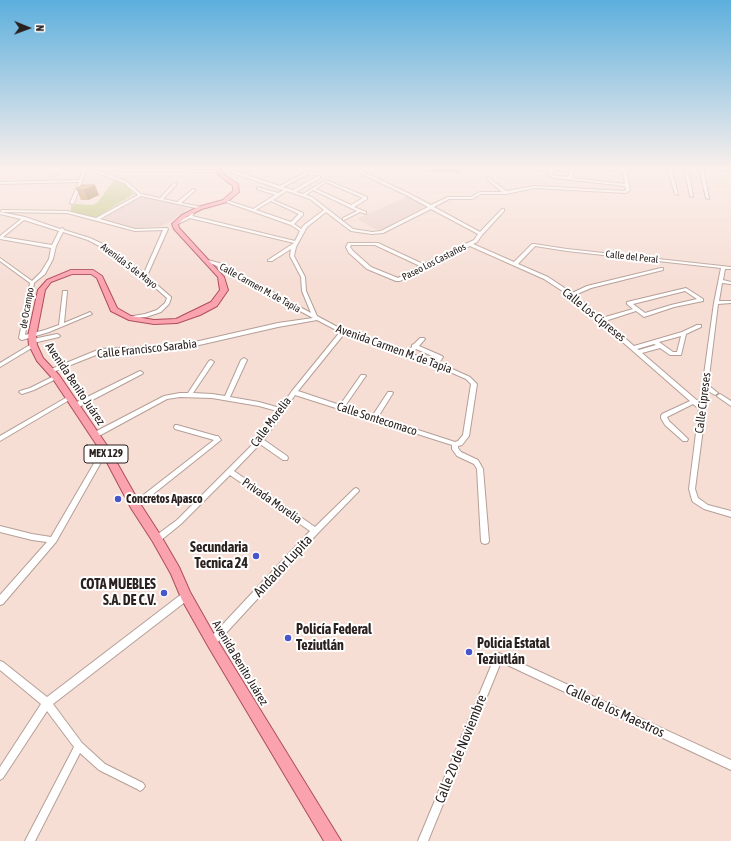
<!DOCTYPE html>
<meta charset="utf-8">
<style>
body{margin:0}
#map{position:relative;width:731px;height:841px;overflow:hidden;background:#f6ded5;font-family:"Asap Condensed",sans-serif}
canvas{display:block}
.north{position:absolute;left:8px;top:8px;width:40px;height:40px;-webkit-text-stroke:3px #fff;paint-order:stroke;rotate:91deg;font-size:11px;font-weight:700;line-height:16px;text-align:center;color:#2a211e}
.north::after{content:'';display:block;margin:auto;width:14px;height:18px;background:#2a211e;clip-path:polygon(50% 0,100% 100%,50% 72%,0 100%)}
</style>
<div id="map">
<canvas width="731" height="841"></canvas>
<div class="north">N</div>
</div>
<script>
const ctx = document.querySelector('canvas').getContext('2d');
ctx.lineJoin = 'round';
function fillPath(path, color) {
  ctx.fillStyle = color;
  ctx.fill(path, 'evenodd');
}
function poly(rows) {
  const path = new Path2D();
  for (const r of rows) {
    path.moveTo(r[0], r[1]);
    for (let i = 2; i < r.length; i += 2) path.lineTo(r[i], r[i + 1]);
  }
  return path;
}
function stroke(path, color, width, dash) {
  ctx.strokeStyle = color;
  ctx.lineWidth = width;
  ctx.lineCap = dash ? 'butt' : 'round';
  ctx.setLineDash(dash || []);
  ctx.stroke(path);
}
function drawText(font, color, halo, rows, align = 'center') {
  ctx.font = font + ' "Asap Condensed",sans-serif';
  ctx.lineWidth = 4;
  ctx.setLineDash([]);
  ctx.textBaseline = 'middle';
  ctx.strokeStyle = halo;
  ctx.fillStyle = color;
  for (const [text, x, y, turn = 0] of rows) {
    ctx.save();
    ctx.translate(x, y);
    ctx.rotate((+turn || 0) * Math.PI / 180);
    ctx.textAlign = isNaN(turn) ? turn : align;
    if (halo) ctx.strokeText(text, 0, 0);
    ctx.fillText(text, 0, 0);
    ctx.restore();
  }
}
const medical = poly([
 [141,195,190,207,171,221,161,226,136,228,100,220],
 [408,196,427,206,379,231,357,219]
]);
const green = poly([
 [115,179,123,182,134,194,93,219,71,212,71,206,76,204,92,205,97,203]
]);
const minor = poly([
 [0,167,17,167,0,169,0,167],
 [60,167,65,167,54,176,52,176,52,174,60,167],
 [83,167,89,167,126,181,141,194,160,198,174,183,176,183,176,185,163,199,177,202,193,189,196,190,181,203,201,207,201,209,141,196,100,219,135,229,167,228,168,229,147,276,171,297,171,298,169,304,161,312,146,317,127,319,127,317,145,314,157,310,165,303,167,298,143,277,103,248,88,240,63,232,56,246,53,259,45,274,34,283,25,335,45,330,59,325,63,291,67,291,67,292,64,323,88,313,90,312,92,314,49,332,22,340,20,339,19,338,30,283,0,261,0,258,32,281,41,272,49,259,51,248,0,239,0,236,21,219,0,214,0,212,25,217,60,229,63,228,64,230,90,238,107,246,144,273,163,230,135,231,67,213,2,212,0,211,2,210,67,211,96,218,138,195,124,183,87,169,74,203,72,204,70,203,79,182,0,184,0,182,79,180,84,168,83,167],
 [24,220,59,231,52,245,3,237,24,220],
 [215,167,222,167,280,186,306,172,308,172,308,174,283,187,293,190,318,176,320,176,320,178,296,192,303,194,326,180,367,197,367,199,354,207,366,212,366,214,360,212,344,220,343,220,343,218,357,211,313,190,306,195,312,197,353,229,372,232,381,231,428,207,406,195,347,167,353,167,408,193,431,205,448,197,471,197,480,192,502,192,487,179,487,177,488,177,506,191,535,186,625,191,626,190,625,186,555,178,548,175,548,171,527,167,539,167,549,169,549,167,553,167,551,174,556,176,568,177,571,167,575,167,572,178,625,184,623,171,606,169,604,168,610,167,623,169,622,167,626,167,630,190,626,193,535,188,506,194,481,194,472,199,449,199,434,207,480,232,502,209,504,209,504,211,482,235,477,242,473,244,514,262,532,244,534,244,567,249,731,267,731,269,725,269,723,280,731,282,731,284,722,283,719,301,731,301,731,303,718,304,708,385,718,393,715,395,708,391,695,489,698,498,708,505,731,511,731,517,704,509,693,502,692,500,689,489,699,409,693,404,667,417,669,421,688,439,687,441,683,441,665,425,661,418,661,416,662,414,690,401,570,296,544,279,470,246,425,267,400,281,396,281,367,269,349,253,346,247,348,243,378,243,423,264,474,240,478,234,431,209,383,233,372,234,351,231,326,212,307,227,296,247,294,256,305,277,306,291,317,316,345,331,407,352,412,347,412,345,414,344,420,338,424,338,425,339,419,346,442,356,443,357,439,363,470,377,477,384,469,436,462,445,458,446,458,448,461,452,478,460,483,469,489,541,488,543,485,544,482,543,481,541,477,469,474,464,457,456,452,449,452,445,295,395,264,440,287,456,288,458,287,460,283,460,260,444,234,471,315,527,354,489,356,488,358,489,359,491,318,533,215,645,212,646,209,645,208,642,209,639,310,531,230,475,181,524,160,541,157,542,154,541,153,539,154,537,177,520,258,439,277,411,259,406,212,398,180,397,167,399,97,437,93,437,92,435,93,433,164,396,180,393,188,393,209,361,211,360,214,362,193,393,212,394,225,396,241,360,244,358,247,360,230,397,259,402,280,408,292,391,340,332,317,320,278,327,186,348,101,353,53,372,49,372,48,371,49,370,100,349,186,344,278,323,313,318,215,265,202,260,204,259,219,263,311,313,302,291,301,277,290,256,291,249,272,261,268,261,268,260,294,243,190,218,176,225,173,224,189,216,192,213,194,214,192,216,295,241,300,231,291,225,223,201,226,200,253,209,275,195,257,189,257,187,278,193,284,190,278,189,277,188,215,167],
 [326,182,363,198,351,205,316,189,326,182],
 [287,191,310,199,324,210,304,225,301,229,294,224,303,215,303,213,273,200,287,191],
 [271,201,299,214,291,222,256,210,271,201],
 [351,245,375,245,420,266,398,278,371,267,353,251,350,247,351,245],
 [535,246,567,251,721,268,714,303,700,403,642,353,660,348,670,355,681,355,686,334,701,327,701,325,697,325,682,332,634,346,605,321,636,311,644,317,674,307,703,301,703,299,686,288,627,302,627,304,633,309,602,318,575,295,591,288,663,270,663,268,661,268,587,286,572,293,548,277,518,264,535,246],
 [685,291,697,299,671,305,645,313,633,304,685,291],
 [344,334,434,365,466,379,471,384,463,435,458,441,455,442,378,417,393,393,392,392,388,392,373,415,345,406,365,377,366,376,365,375,361,375,340,405,298,391,344,334],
 [681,336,677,352,673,352,659,342,681,336],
 [654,344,656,345,639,350,637,349,654,344],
 [416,349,437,358,435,362,412,354,416,349],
 [578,167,587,167,588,168,586,169,578,167],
 [667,167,671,167,678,195,675,194,667,167],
 [684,167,688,167,693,197,690,196,684,167],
 [699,167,703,167,709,199,706,198,699,167],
 [121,169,218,170,220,171,218,172,122,171,121,171,121,169],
 [57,334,59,335,60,336,59,337,33,343,30,341,33,339,57,334],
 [33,343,35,344,36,345,35,346,0,367,0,363,33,343],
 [140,371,142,372,143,373,142,374,77,408,73,408,72,406,73,404,140,371],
 [56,375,59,377,58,378,34,390,22,394,19,392,20,391,30,388,56,375],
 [720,394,731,401,731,406,718,397,717,396,718,395,720,394],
 [69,396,71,397,72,398,71,399,0,441,0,436,69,396],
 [175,425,177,425,216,436,218,436,221,440,137,507,135,508,133,507,132,505,133,503,214,440,175,429,174,427,175,425],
 [103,448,107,448,108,450,56,542,3,604,0,605,0,595,47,542,32,540,0,532,0,526,32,534,51,537,103,448],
 [186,592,189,593,190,596,189,599,53,704,82,743,105,764,143,783,145,786,143,789,140,791,137,789,99,770,80,753,35,841,25,841,74,747,47,711,3,778,0,780,0,767,41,704,0,670,0,661,3,662,47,697,183,593,186,592],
 [499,653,731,760,731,770,501,662,428,841,418,841,496,654,499,653]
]);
const secondary = poly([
 [705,167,731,169,731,171,707,168,705,167]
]);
const primary = poly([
 [213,167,218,167,225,175,238,184,239,192,227,202,202,209,186,217,178,224,179,228,224,277,228,290,217,306,200,315,177,323,154,324,129,320,111,311,97,278,91,274,72,274,51,282,45,290,36,336,37,345,43,358,59,375,108,447,139,502,161,536,179,567,190,592,216,638,341,841,324,841,208,646,182,600,171,574,153,542,131,508,102,453,53,379,37,361,29,345,28,336,38,290,47,280,71,270,93,270,102,276,117,308,131,316,154,320,176,319,211,302,220,290,218,277,174,229,172,224,182,215,198,207,223,200,233,191,233,186,221,177,213,167]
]);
const wall = poly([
 [430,167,463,167,463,169,460,169,459,174,454,173,454,172,430,172],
 [77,188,99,195,88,200,81,200,77,190]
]);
const shadedWall = poly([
 [95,185,99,195,88,200,84,190]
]);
const building = poly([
 [82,185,95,185,84,190,77,190,77,188,82,185]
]);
const markers = [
 [118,499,4,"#4956cb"],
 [256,556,4,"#4956cb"],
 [164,593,4,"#4956cb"],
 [288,638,4,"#4956cb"],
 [469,652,4,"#4956cb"]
];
const farStreetnames = [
 ["Calle del Peral",632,257,6],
 ["Paseo Los Castaños",434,262,-27],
 ["Avenida 5 de Mayo",129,266,37],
 ["Calle Carmen M. de Tapia",260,288,29],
 ["de Ocampo",27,308,-80]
];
const shields = [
 [106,454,44]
];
const shieldNames = [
 ["MEX 129",106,454]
];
const streetNames = [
 ["Calle Los Cipreses",594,315,39],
 ["Calle Francisco Sarabia",147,349,-6],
 ["Avenida Carmen M. de Tapia",394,349,20],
 ["Avenida Benito Juárez",75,384,56],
 ["Calle Cipreses",703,403,-83],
 ["Calle Sontecomaco",377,419,18],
 ["Calle Morelia",271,422,-53],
 ["Privada Morelia",272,501,35],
 ["Avenida Benito Juárez",240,663,59]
];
const poiNames = [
 ["Concretos Apasco",126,499]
];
const nearPoinames = [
 ["Secundaria",248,548],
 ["Tecnica 24",248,564],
 ["COTA MUEBLES",156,585],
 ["S.A. DE C.V.",156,601],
 ["Policía Federal",296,630,"left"],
 ["Teziutlán",296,646,"left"],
 ["Policia Estatal",477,644,"left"],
 ["Teziutlán",477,660,"left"]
];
const nearStreetnames = [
 ["Andador Lupita",283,566,-47],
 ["Calle de los Maestros",615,711,25],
 ["Calle 20 de Noviembre",461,749,-68]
];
fillPath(medical, '#e9cfc9');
fillPath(green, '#bac67a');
stroke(minor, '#b59f96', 2);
stroke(secondary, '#b59f96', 2);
stroke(primary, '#af4d5a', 2);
fillPath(minor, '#fff');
fillPath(secondary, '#fff');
fillPath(primary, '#faa3af');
fillPath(wall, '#b98444');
fillPath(shadedWall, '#966b37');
fillPath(building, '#d7994f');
stroke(building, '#966b37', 1);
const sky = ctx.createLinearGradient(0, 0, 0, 285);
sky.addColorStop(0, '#5cafdd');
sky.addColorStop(0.59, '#fbf0ec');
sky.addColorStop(1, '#fbf0ec00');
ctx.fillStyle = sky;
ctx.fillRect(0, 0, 731, 285);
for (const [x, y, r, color] of markers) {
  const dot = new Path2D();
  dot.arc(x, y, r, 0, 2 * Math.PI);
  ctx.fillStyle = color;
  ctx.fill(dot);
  stroke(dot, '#fff', 1.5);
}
drawText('10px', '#2a211e', '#fff', farStreetnames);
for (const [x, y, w] of shields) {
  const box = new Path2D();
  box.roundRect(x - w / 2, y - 9, w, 18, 3);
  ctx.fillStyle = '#fff';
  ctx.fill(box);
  stroke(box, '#2a211e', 1);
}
drawText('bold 11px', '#2a211e', null, shieldNames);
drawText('12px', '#2a211e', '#fff', streetNames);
drawText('bold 12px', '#2a211e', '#fff', poiNames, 'left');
drawText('bold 14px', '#2a211e', '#fff', nearPoinames, 'right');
drawText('14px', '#2a211e', '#fff', nearStreetnames);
</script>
